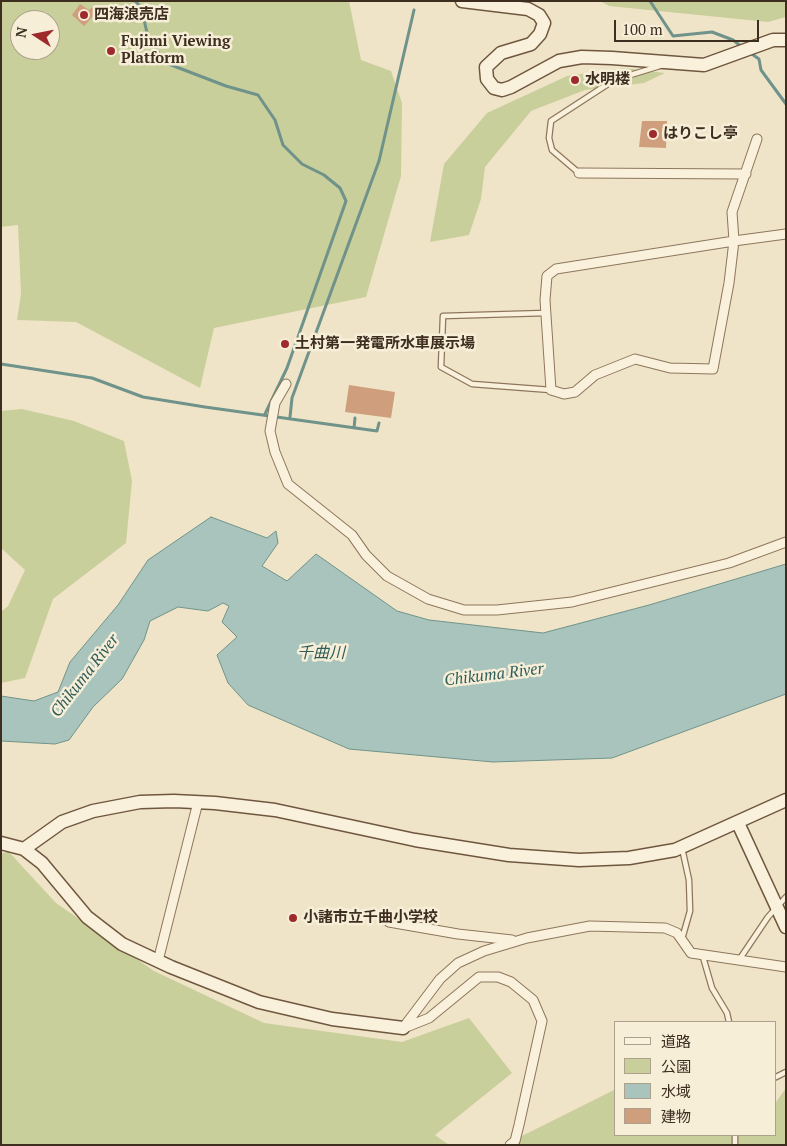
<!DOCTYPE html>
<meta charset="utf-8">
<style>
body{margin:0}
#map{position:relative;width:787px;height:1146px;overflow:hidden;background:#f0e4c8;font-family:"PT Serif","Noto Sans JP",serif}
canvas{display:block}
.frame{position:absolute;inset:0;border:2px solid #3d2e20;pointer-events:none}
.legend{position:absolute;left:614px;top:1021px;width:162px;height:115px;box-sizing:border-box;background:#f7eed8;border:1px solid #ada18e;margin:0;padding:6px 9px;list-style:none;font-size:15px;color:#3d2e20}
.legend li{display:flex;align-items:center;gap:10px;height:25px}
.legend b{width:25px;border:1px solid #ada18e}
.north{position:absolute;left:10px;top:10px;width:50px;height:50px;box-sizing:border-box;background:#f7eed8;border:1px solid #ada18e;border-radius:50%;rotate:281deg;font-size:14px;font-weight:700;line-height:20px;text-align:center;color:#3d2e20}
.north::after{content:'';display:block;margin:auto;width:18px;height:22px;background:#9e2a2b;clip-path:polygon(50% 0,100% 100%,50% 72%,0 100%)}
.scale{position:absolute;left:614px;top:20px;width:145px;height:22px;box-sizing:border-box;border:2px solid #3d2e20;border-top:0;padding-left:6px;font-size:15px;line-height:18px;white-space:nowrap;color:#3d2e20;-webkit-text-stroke:4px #f7eed8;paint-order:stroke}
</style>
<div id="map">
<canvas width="787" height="1146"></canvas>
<div class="frame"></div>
<ul class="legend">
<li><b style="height:6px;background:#faf1dc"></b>道路</li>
<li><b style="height:14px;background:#c9cf9b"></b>公園</li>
<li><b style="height:14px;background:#a9c4bc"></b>水域</li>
<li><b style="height:14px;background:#cf9f7d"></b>建物</li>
</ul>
<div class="north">N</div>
<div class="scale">100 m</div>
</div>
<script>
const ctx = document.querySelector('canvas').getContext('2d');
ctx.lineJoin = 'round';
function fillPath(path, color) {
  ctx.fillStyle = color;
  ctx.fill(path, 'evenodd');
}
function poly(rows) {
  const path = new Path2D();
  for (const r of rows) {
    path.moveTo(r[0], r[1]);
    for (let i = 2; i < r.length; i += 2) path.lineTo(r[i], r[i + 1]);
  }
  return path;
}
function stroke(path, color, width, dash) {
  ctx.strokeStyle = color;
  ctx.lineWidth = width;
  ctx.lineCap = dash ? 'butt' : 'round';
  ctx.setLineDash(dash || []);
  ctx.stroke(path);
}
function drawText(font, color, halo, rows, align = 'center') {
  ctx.font = font + ' "PT Serif","Noto Sans JP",serif';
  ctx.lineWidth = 5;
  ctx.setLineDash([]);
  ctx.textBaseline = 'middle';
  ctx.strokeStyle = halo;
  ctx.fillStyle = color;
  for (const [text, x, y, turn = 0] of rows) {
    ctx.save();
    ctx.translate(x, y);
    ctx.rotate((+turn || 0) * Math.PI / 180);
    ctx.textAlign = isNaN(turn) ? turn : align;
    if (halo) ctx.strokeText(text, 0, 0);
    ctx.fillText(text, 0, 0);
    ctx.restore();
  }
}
const green = poly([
 [1,1,349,1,361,60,391,71,402,103,401,176,366,297,214,328,200,388,76,322,17,320,21,294,18,225,1,227],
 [20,20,50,20,50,50,20,50],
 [600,1,786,1,786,17,768,22,609,6],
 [625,68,665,73,644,83,585,90,531,111,485,167,481,199,469,235,430,242,444,164,487,113,567,76],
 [22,409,74,421,124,441,132,481,126,543,53,599,25,678,1,683,1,612,8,606,25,570,1,548,1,411],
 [8,851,56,903,154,971,264,1023,402,1042,469,1018,512,1073,435,1135,449,1145,1,1145,1,854],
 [786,1088,786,1145,504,1145,616,1089,616,1135,776,1135,776,1102]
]);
const water = poly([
 [211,517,267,538,276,531,278,543,262,566,287,581,316,554,397,611,429,620,543,633,649,605,786,564,786,694,612,758,493,762,349,749,248,705,228,683,217,655,237,637,222,622,229,606,223,603,208,611,178,607,150,621,144,640,122,679,93,707,69,740,55,744,1,741,1,696,34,701,58,692,70,662,118,605,148,560,211,517]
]);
const stream = poly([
 [135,1,141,7,148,37,166,63,226,86,258,95,275,120,283,145,302,164,324,175,340,188,346,201,287,368,265,414],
 [650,1,673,36,712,32,733,40,742,47],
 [749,52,759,59,761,70,786,104],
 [1,364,92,378,143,397,205,407,377,431,379,423],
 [290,417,292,398,379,161,414,10],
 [354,428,355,418]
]);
const building = poly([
 [80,4,89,10,92,7,97,12,84,26,72,15],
 [642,121,667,121,666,148,639,147],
 [349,385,395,392,391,418,345,412]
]);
const lane = poly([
 [579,173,552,150,549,138,551,121,614,80,663,65],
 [546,313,443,316,441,367,472,384,551,390],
 [682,939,690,911,689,880,682,848],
 [703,957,712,988,727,1013,729,1022],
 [739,960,768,917,786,897],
 [776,1077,786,1072],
 [735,1145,735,1135]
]);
const street = poly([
 [757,139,732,212,734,241,729,283,713,369,670,368,635,359,595,375,575,392,564,394,551,390,545,300,547,276,556,269,734,241,786,234],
 [579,173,746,174],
 [286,384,275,403,270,431,275,452,288,484,352,535,366,555,387,576,428,599,464,610,497,610,572,602,729,563,786,542],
 [389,922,458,934,512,940],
 [158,961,198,802],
 [403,1028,440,979,458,963,484,951,527,938,590,926,665,928,677,933,691,953,786,967],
 [404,1028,429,1018,479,977,498,977,511,982,533,1000,542,1021,519,1125,515,1141,510,1145]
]);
const secondary = poly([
 [462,1,528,9,539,15,544,23,540,34,531,44,501,53,486,67,487,79,494,88,502,90,511,87,559,61,582,57,612,58,704,65,773,40,786,40],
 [738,823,786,927],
 [1,843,24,849,42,863,87,917,122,944,171,967,259,1002,332,1019,403,1028],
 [24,849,62,822,93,811,140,802,174,801,215,803,275,810,415,840,509,855,579,860,629,858,675,850,786,800]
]);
const markers = [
 [84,15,5,"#9e2a2b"],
 [111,51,5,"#9e2a2b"],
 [575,80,5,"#9e2a2b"],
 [653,134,5,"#9e2a2b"],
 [285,344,5,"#9e2a2b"],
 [293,918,5,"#9e2a2b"]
];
const poiNames = [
 ["四海浪売店",94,15],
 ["Fujimi Viewing",121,42],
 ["Platform",121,59],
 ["水明楼",585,80],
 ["はりこし亭",663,134],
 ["土村第一発電所水車展示場",295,344],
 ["小諸市立千曲小学校",303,918]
];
const waterNames = [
 ["千曲川",321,653],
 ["Chikuma River",494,675,-7],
 ["Chikuma River",85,676,-52]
];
fillPath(green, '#c9cf9b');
fillPath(water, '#a9c4bc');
stroke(water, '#6f938a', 1);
stroke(stream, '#6f938a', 3);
fillPath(building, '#cf9f7d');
stroke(lane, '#8d765c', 7);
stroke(street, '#8d765c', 11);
stroke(secondary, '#6f573f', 15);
stroke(lane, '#faf1dc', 4.5);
stroke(street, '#faf1dc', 9);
stroke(secondary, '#faf1dc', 12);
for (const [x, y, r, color] of markers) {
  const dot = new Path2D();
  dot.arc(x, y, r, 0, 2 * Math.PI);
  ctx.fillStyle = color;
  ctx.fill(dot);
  stroke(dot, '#f7eed8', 2);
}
drawText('bold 15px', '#3d2e20', '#f7eed8', poiNames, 'left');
drawText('italic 16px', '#2f5d5a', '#f7eed8', waterNames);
</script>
